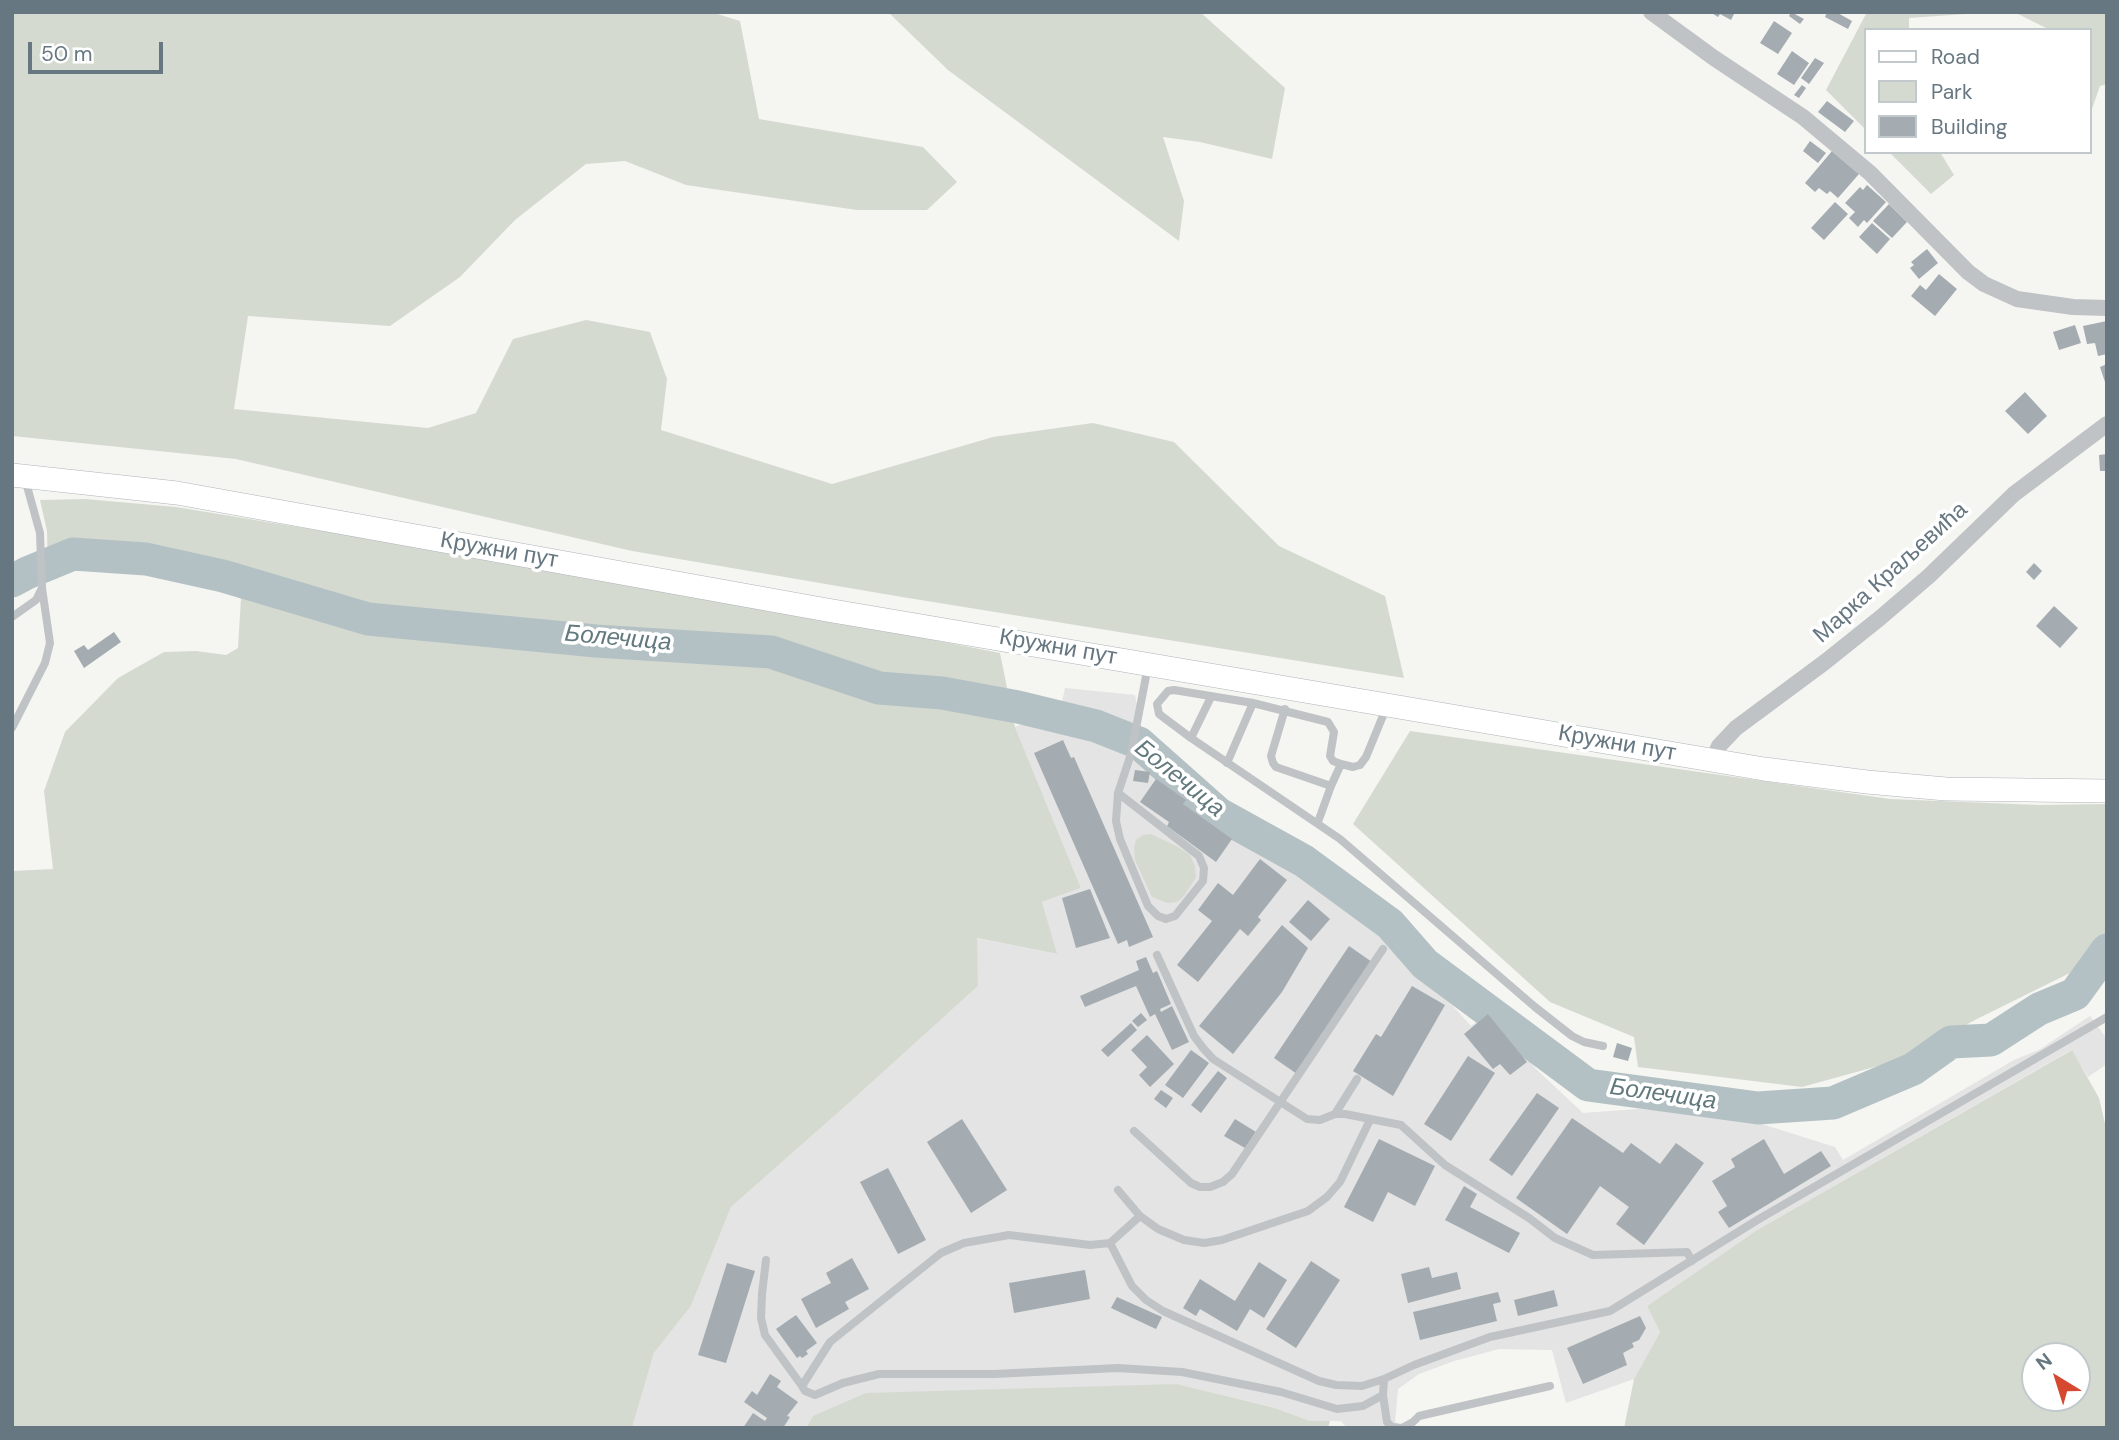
<!DOCTYPE html>
<meta charset="utf-8">
<style>
body{margin:0}
#map{position:relative;width:2119px;height:1440px;overflow:hidden;background:#f5f5f2;font-family:"DM Sans",sans-serif}
canvas{display:block}
.frame{position:absolute;inset:0;border:14px solid #667781;pointer-events:none}
.legend{position:absolute;left:1864px;top:28px;width:228px;height:126px;box-sizing:border-box;background:#fff;border:2px solid #c2c9cd;margin:0;padding:9px 12px;list-style:none;font-size:21px;color:#667781}
.legend li{display:flex;align-items:center;gap:14px;height:35px}
.legend b{width:35px;border:2px solid #c2c9cd}
.north{position:absolute;left:2021px;top:1342px;width:70px;height:70px;box-sizing:border-box;background:#fff;border:2px solid #c2c9cd;border-radius:50%;rotate:322deg;font-size:19px;font-weight:700;line-height:28px;text-align:center;color:#667781}
.north::after{content:'';display:block;margin:auto;width:24px;height:32px;background:#d64931;clip-path:polygon(50% 0,100% 100%,50% 72%,0 100%)}
.scale{position:absolute;left:28px;top:42px;width:135px;height:32px;box-sizing:border-box;border:4px solid #667781;border-top:0;padding-left:9px;font-size:21px;line-height:24px;white-space:nowrap;color:#667781;-webkit-text-stroke:5px #fff;paint-order:stroke}
</style>
<div id="map">
<canvas width="2119" height="1440"></canvas>
<div class="frame"></div>
<ul class="legend">
<li><b style="height:9px;background:#fff"></b>Road</li>
<li><b style="height:19px;background:#d5dad1"></b>Park</li>
<li><b style="height:19px;background:#a4acb1"></b>Building</li>
</ul>
<div class="north">N</div>
<div class="scale">50 m</div>
</div>
<script>
const ctx = document.querySelector('canvas').getContext('2d');
ctx.lineJoin = 'round';
function fillPath(path, color) {
  ctx.fillStyle = color;
  ctx.fill(path, 'evenodd');
}
function poly(rows) {
  const path = new Path2D();
  for (const r of rows) {
    path.moveTo(r[0], r[1]);
    for (let i = 2; i < r.length; i += 2) path.lineTo(r[i], r[i + 1]);
  }
  return path;
}
function stroke(path, color, width, dash) {
  ctx.strokeStyle = color;
  ctx.lineWidth = width;
  ctx.lineCap = dash ? 'butt' : 'round';
  ctx.setLineDash(dash || []);
  ctx.stroke(path);
}
function drawText(font, color, halo, rows, align = 'center') {
  ctx.font = font + ' "DM Sans",sans-serif';
  ctx.lineWidth = 7;
  ctx.setLineDash([]);
  ctx.textBaseline = 'middle';
  ctx.strokeStyle = halo;
  ctx.fillStyle = color;
  for (const [text, x, y, turn = 0] of rows) {
    ctx.save();
    ctx.translate(x, y);
    ctx.rotate((+turn || 0) * Math.PI / 180);
    ctx.textAlign = isNaN(turn) ? turn : align;
    if (halo) ctx.strokeText(text, 0, 0);
    ctx.fillText(text, 0, 0);
    ctx.restore();
  }
}
const built = poly([
 [1065,688,1135,695,1138,710,1138,740,1253,836,1395,942,1471,1026,1489,1012,1536,1069,1583,1113,1638,1109,1733,1115,1835,1147,1843,1160,2014,1060,2039,1050,2090,1016,2107,1039,2107,1064,2088,1077,2071,1050,1757,1230,1647,1306,1660,1332,1634,1379,1566,1403,1552,1350,1499,1349,1454,1361,1419,1374,1398,1389,1395,1422,1406,1428,1347,1428,1341,1421,1310,1421,1275,1408,1177,1384,813,1416,806,1428,632,1428,654,1353,691,1306,731,1207,849,1103,978,986,976,938,1056,954,1042,902,1081,888,1015,727,1061,707]
]);
const green = poly([
 [12,12,711,12,740,21,759,119,923,147,957,182,927,210,857,210,686,185,625,161,586,164,515,220,460,277,390,326,248,316,234,409,428,428,476,413,513,339,586,320,650,332,667,379,661,430,832,484,993,437,1093,423,1174,442,1279,546,1385,596,1404,678,902,597,632,551,236,459,12,436],
 [888,12,1200,12,1285,88,1272,159,1200,142,1163,137,1184,201,1179,241,948,70],
 [1867,12,1994,12,1909,18,1909,30,1865,30,1865,129,1826,90],
 [2014,12,2107,12,2107,84,2100,86,2092,109,2089,108,2089,30,2050,30],
 [1889,152,1940,152,1954,175,1931,194],
 [85,499,176,507,669,588,1000,653,1015,727,1081,888,1042,902,1057,954,977,938,978,986,849,1103,731,1207,691,1306,654,1353,632,1428,12,1428,12,871,53,869,44,791,65,732,118,678,164,652,196,651,226,655,238,648,241,598,191,576,71,562,48,576,47,531,40,500],
 [1410,731,1890,799,2039,805,2107,804,2107,939,2088,964,1977,1019,1900,1060,1802,1087,1638,1067,1634,1037,1550,1002,1353,824],
 [1151,834,1178,847,1190,855,1195,866,1196,877,1184,896,1177,902,1167,903,1152,897,1135,860,1134,848,1136,840,1143,835],
 [2072,1050,2099,1098,2107,1132,2107,1428,1624,1428,1634,1379,1660,1332,1647,1306,1757,1230],
 [2035,1356,2077,1356,2077,1398,2035,1398],
 [1177,1384,1275,1408,1310,1421,1330,1421,1328,1428,806,1428,813,1416,866,1393]
]);
const river = poly([
 [12,581,27,573,73,554,146,559,223,576,368,619,596,641,771,652,879,688,942,693,1018,707,1096,726,1139,743,1219,814,1304,861,1390,924,1425,964,1588,1085,1758,1108,1833,1103,1913,1069,1951,1042,1991,1040,2039,1009,2075,994,2107,950]
]);
const building = poly([
 [1710,12,1735,12,1731,20,1720,14,1718,17],
 [1791,12,1804,19,1800,24,1789,16],
 [1827,12,1836,12,1852,21,1848,29,1825,17],
 [1774,21,1792,33,1778,54,1760,43],
 [1792,51,1809,63,1794,85,1777,74],
 [1815,58,1824,63,1809,84,1801,78],
 [1802,85,1806,88,1799,98,1794,95],
 [1827,101,1854,121,1845,132,1818,112],
 [1810,141,1826,153,1818,163,1803,151],
 [1832,151,1859,174,1838,198,1830,191,1827,194,1819,188,1815,192,1805,183],
 [1867,185,1886,202,1867,223,1864,220,1858,227,1849,218,1855,212,1845,203,1860,187,1863,190],
 [1835,202,1848,214,1824,240,1811,228],
 [1889,204,1907,222,1892,238,1873,221],
 [1872,223,1890,239,1877,254,1859,237],
 [1927,249,1938,263,1919,279,1910,268,1914,265,1911,262],
 [1939,274,1957,289,1935,316,1911,296,1920,285,1926,290],
 [2107,321,2107,354,2098,356,2095,343,2087,344,2083,326],
 [2075,325,2081,343,2059,350,2053,332],
 [2107,364,2107,385,2106,385,2100,367],
 [2025,392,2047,416,2028,434,2005,411],
 [2107,454,2107,471,2100,471,2099,455],
 [2034,563,2042,571,2034,580,2026,572],
 [2054,606,2078,628,2060,648,2036,626],
 [114,632,121,642,84,668,74,651,84,645,88,650],
 [1063,740,1071,758,1074,757,1153,937,1129,947,1127,940,1118,944,1034,753],
 [1135,770,1150,772,1148,783,1133,781],
 [1156,779,1186,800,1183,804,1232,839,1216,862,1167,826,1169,822,1140,802],
 [1260,859,1287,880,1258,917,1261,920,1248,936,1240,929,1198,982,1177,965,1212,921,1198,910,1218,883,1233,895],
 [1090,889,1110,938,1076,948,1062,898],
 [1308,900,1330,919,1311,941,1289,922],
 [1282,925,1308,948,1282,992,1233,1054,1199,1026],
 [1349,946,1372,962,1297,1074,1274,1058],
 [1146,957,1153,973,1157,971,1171,1004,1160,1009,1161,1012,1172,1006,1189,1042,1172,1050,1155,1014,1150,1017,1136,986,1085,1007,1080,996,1139,970,1136,961],
 [1412,986,1445,1005,1393,1096,1353,1071,1376,1034,1381,1037],
 [1141,1013,1147,1020,1138,1027,1132,1021],
 [1488,1014,1527,1062,1510,1075,1500,1064,1493,1069,1464,1034],
 [1131,1023,1137,1030,1108,1057,1101,1050],
 [1147,1035,1174,1064,1150,1087,1139,1075,1147,1067,1131,1050],
 [1617,1043,1632,1048,1628,1061,1613,1057],
 [1191,1050,1209,1063,1183,1098,1165,1085],
 [1468,1056,1495,1073,1451,1141,1424,1124],
 [1218,1071,1227,1078,1201,1113,1191,1105],
 [1161,1090,1173,1098,1166,1108,1154,1099],
 [1537,1093,1559,1108,1512,1176,1489,1160],
 [1572,1118,1623,1153,1631,1143,1660,1164,1676,1143,1704,1163,1644,1245,1616,1224,1629,1207,1600,1186,1567,1234,1516,1198],
 [962,1119,1007,1190,971,1213,927,1142],
 [1235,1119,1256,1132,1245,1148,1224,1136],
 [1379,1139,1435,1166,1415,1206,1388,1192,1373,1222,1344,1207],
 [1764,1139,1784,1174,1821,1151,1831,1166,1729,1228,1718,1212,1727,1206,1712,1181,1735,1167,1731,1159],
 [888,1168,926,1240,898,1254,860,1182],
 [1464,1186,1477,1194,1470,1207,1520,1233,1509,1253,1445,1220],
 [852,1258,869,1289,845,1302,849,1309,816,1328,801,1299,831,1283,826,1273],
 [1311,1261,1340,1280,1296,1348,1266,1329],
 [1259,1262,1287,1280,1264,1318,1250,1309,1237,1331,1200,1309,1196,1316,1183,1308,1200,1279,1235,1301],
 [727,1263,755,1271,726,1363,698,1355],
 [1429,1267,1432,1278,1457,1272,1461,1289,1408,1303,1401,1274],
 [1085,1270,1090,1299,1014,1313,1009,1283],
 [1554,1290,1558,1306,1518,1316,1514,1300],
 [1498,1292,1501,1302,1493,1304,1497,1321,1420,1340,1413,1312],
 [1117,1297,1162,1317,1156,1329,1111,1308],
 [796,1315,817,1343,806,1351,808,1354,802,1358,800,1356,797,1358,776,1329],
 [1640,1316,1646,1328,1639,1340,1632,1343,1634,1347,1623,1353,1627,1365,1583,1384,1567,1348],
 [770,1374,781,1381,777,1387,798,1402,787,1416,790,1417,783,1428,743,1428,753,1413,765,1421,767,1418,744,1402,752,1391,757,1395]
]);
const lane = poly([
 [12,617,36,600,42,588],
 [1285,709,1271,756,1273,763,1276,767,1331,786,1318,822],
 [12,728,45,663,50,643,42,588,40,533,25,479],
 [1191,738,1211,697],
 [1227,763,1253,703],
 [1341,764,1333,761,1330,756,1334,732,1328,722,1253,703,1174,690,1168,691,1157,704,1159,714,1191,738,1340,839,1535,1007,1572,1036,1584,1042,1603,1046],
 [1331,786,1341,764,1353,767,1360,765,1366,757,1387,706],
 [1118,793,1199,856,1204,868,1203,881,1175,916,1166,919,1158,916,1148,906,1120,839,1116,821,1118,793,1131,754,1148,666],
 [1157,955,1194,1036,1203,1048,1213,1059,1307,1119,1320,1120,1335,1114,1345,1114,1401,1125,1445,1165,1529,1218,1555,1238,1593,1255,1687,1252,1692,1261],
 [1335,1114,1357,1079],
 [1134,1131,1191,1183,1200,1187,1210,1187,1223,1182,1232,1174,1383,949],
 [1118,1190,1140,1216,1158,1229,1184,1240,1204,1243,1222,1240,1308,1211,1327,1197,1340,1182,1370,1120],
 [1140,1216,1110,1243,1090,1245,1009,1235,964,1243,941,1253,830,1342,802,1386,805,1391,815,1395,843,1383,879,1374,994,1374,1118,1368,1182,1372,1281,1392,1337,1409,1363,1406,1383,1395,1384,1379,1414,1365,1490,1337,1610,1311,1759,1219,2107,1017],
 [1110,1243,1132,1286,1146,1300,1163,1311,1319,1381,1336,1385,1362,1386,1384,1379],
 [766,1260,762,1294,761,1318,765,1335,802,1386],
 [1383,1395,1387,1422,1392,1427,1402,1428,1413,1422,1419,1416,1550,1386]
]);
const street = poly([
 [1651,12,1714,58,1803,117,1870,173,1968,272,1984,284,2017,299,2073,307,2107,308],
 [1713,760,1719,746,1736,728,1825,662,1880,618,1929,576,2014,494,2107,424]
]);
const secondary = poly([
 [12,475,177,493,827,610,1764,769,1867,782,1946,789,2107,791]
]);
const streetNames = [
 ["Кружни пут",499,551,10],
 ["Марка Краљевића",1891,573,-42],
 ["Кружни пут",1058,648,10],
 ["Кружни пут",1617,744,10]
];
const waterNames = [
 ["Болечица",618,639,5],
 ["Болечица",1179,779,39],
 ["Болечица",1663,1095,8]
];
fillPath(built, '#e3e4e3');
fillPath(green, '#d5dad1');
stroke(river, '#b4c1c4', 33);
fillPath(building, '#a4acb1');
stroke(secondary, '#afb5b9', 24);
stroke(lane, '#bfc3c6', 8);
stroke(street, '#bfc3c6', 16);
stroke(secondary, '#fff', 23);
drawText('23px', '#667781', '#fff', streetNames);
drawText('italic 24px', '#62797e', '#fff', waterNames);
</script>
